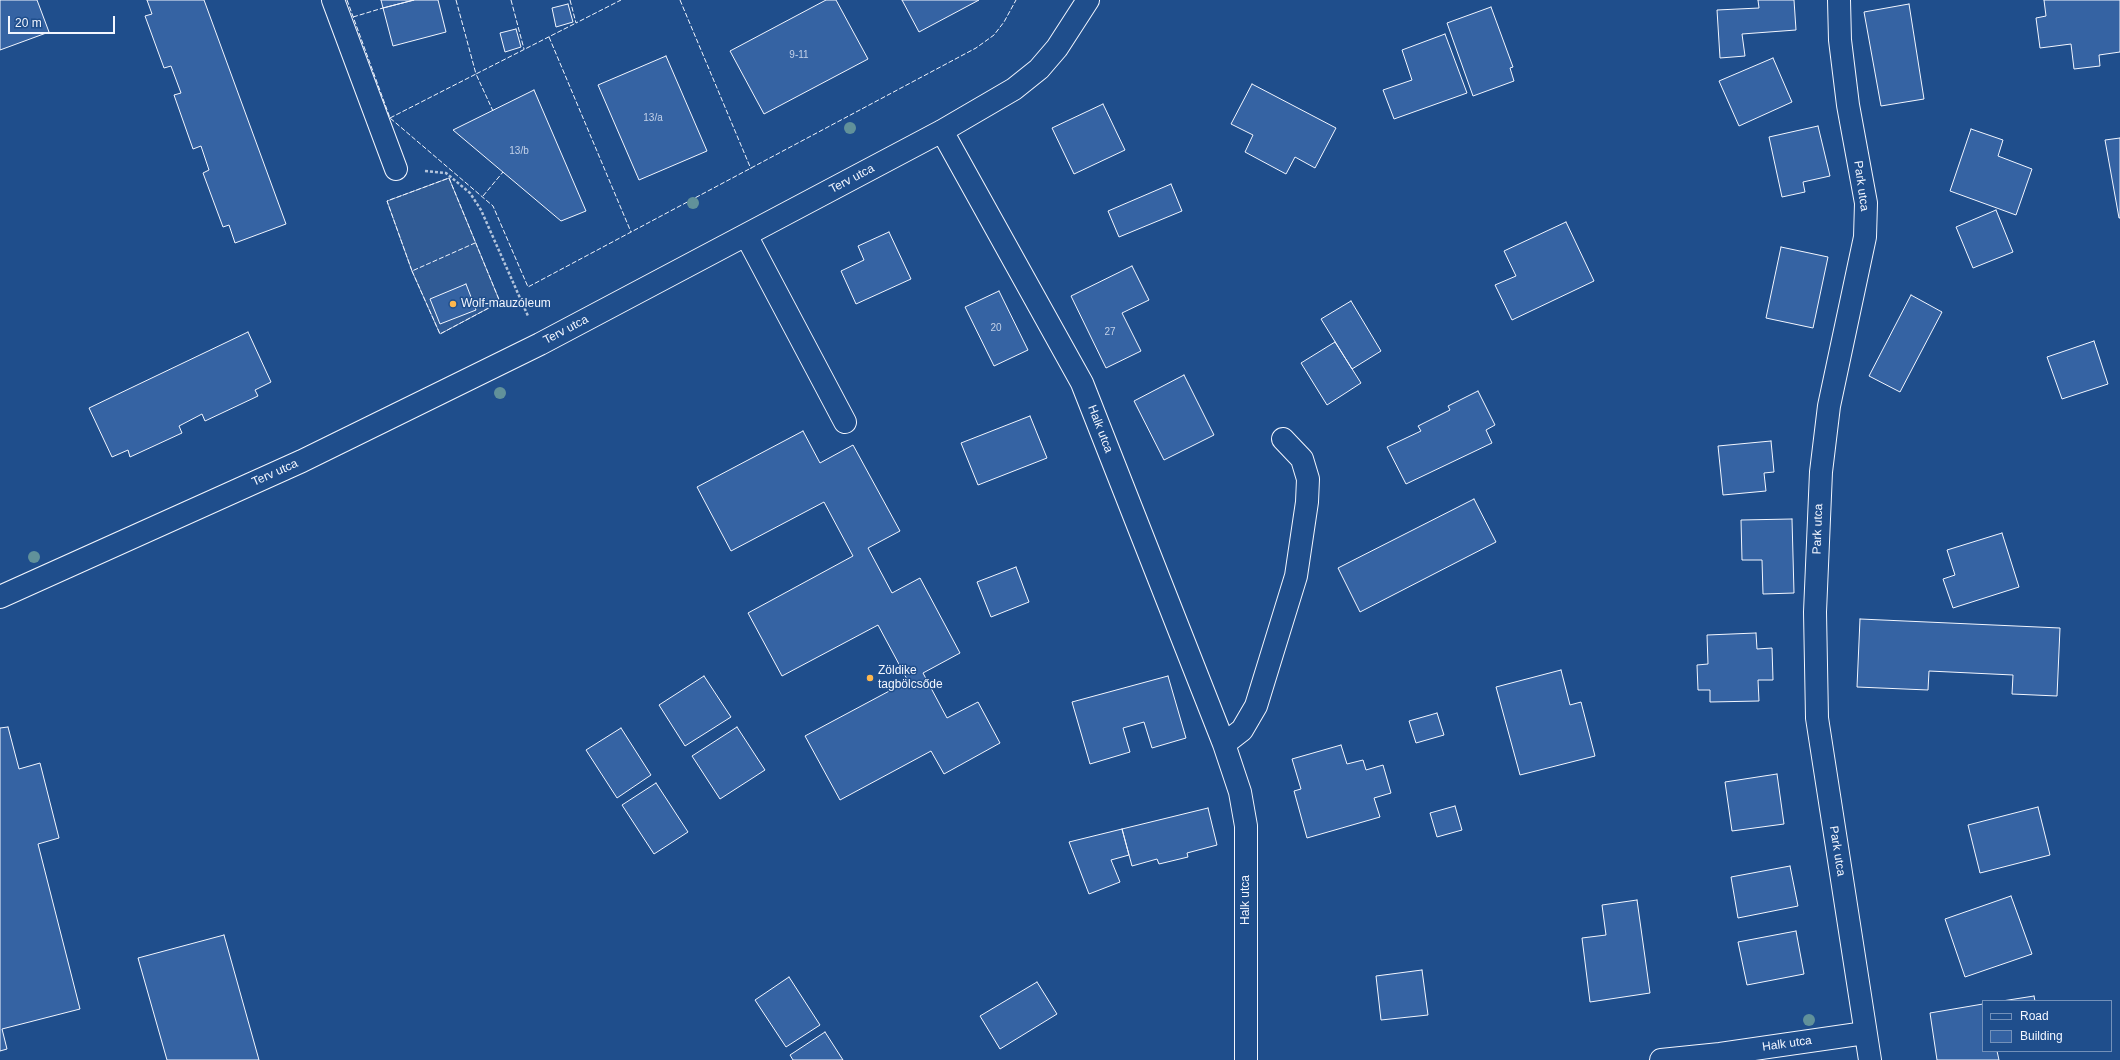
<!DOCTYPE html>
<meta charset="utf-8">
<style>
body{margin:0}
#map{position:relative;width:2120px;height:1060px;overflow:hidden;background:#1f4e8c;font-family:Helvetica,sans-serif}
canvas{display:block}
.legend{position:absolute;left:1982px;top:1000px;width:130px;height:52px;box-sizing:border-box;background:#1f4e8c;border:1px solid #7391ba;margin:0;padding:5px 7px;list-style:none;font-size:12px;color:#f2f6ff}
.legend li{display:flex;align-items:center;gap:8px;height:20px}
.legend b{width:20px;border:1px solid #7391ba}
.scale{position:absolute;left:8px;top:16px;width:107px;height:18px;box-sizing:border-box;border:2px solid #f2f6ff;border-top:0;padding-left:5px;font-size:12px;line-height:14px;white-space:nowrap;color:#f2f6ff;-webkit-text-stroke:3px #1f4e8c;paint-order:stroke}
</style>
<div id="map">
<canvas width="2120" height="1060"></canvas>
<ul class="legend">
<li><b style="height:5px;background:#1f4e8c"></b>Road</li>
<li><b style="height:11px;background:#3563a3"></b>Building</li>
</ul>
<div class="scale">20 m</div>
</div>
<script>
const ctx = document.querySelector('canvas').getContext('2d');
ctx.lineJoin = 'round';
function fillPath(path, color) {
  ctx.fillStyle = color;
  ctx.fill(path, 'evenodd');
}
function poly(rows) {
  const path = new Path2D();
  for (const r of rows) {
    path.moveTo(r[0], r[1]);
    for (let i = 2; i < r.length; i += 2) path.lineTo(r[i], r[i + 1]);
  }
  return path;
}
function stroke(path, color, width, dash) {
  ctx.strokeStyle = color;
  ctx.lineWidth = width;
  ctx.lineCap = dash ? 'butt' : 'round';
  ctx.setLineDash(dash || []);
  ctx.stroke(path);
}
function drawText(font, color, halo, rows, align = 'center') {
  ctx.font = font + ' Helvetica,sans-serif';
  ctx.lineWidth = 3;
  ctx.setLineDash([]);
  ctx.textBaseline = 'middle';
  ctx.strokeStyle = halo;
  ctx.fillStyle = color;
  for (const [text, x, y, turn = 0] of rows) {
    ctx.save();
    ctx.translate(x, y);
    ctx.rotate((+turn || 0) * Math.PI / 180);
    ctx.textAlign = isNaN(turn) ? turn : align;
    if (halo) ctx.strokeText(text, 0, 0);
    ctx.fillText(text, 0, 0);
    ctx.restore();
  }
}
const built = poly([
 [449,178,500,302,440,334,412,271,387,201,449,178]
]);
const building = poly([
 [0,0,37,0,49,32,0,50,0,0],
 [147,0,204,0,286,224,235,243,229,225,223,227,203,173,209,170,201,146,193,149,174,95,181,93,171,66,164,68,145,16,152,14,147,0],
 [381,0,414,0,383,8,381,0],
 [414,0,438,0,446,32,393,46,383,8,414,0],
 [826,0,836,0,868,59,764,114,730,51,826,0],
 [902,0,979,0,919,32,902,0],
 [1758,0,1794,0,1796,30,1742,34,1745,56,1720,58,1717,10,1759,8,1758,0],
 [2044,0,2120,0,2120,52,2099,55,2100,66,2074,69,2071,44,2040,48,2036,18,2046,16,2044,0],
 [568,4,573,22,556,27,552,8,568,4],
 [1909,4,1924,99,1881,106,1864,12,1909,4],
 [1491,7,1513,67,1510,68,1514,81,1473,96,1447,23,1491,7],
 [516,29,521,47,505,52,500,33,516,29],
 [1445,34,1467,93,1394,119,1383,90,1412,80,1402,50,1445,34],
 [666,56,707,151,639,180,598,85,666,56],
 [1773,58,1792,102,1739,126,1719,81,1773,58],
 [1252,84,1336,128,1315,168,1295,157,1286,174,1245,152,1253,135,1231,124,1252,84],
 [534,90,586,211,561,221,453,130,534,90],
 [1103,104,1125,150,1074,174,1052,128,1103,104],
 [1818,126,1830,176,1803,182,1805,192,1782,197,1769,137,1818,126],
 [1971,129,2003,140,1998,156,2032,169,2016,215,1950,191,1971,129],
 [2120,138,2120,218,2119,218,2105,140,2120,138],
 [1171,184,1182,211,1119,237,1108,211,1171,184],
 [1996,210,2013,252,1973,268,1956,227,1996,210],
 [1566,222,1594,281,1512,320,1495,285,1516,276,1504,251,1566,222],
 [889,232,911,279,856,304,841,271,864,260,858,246,889,232],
 [1781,247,1828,257,1813,328,1766,318,1781,247],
 [1132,266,1149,300,1122,313,1141,351,1106,368,1071,296,1132,266],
 [466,284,476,310,440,324,430,299,466,284],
 [999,291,1028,350,994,366,965,307,999,291],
 [1911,295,1942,312,1900,392,1869,376,1911,295],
 [1351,301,1381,351,1352,369,1321,319,1351,301],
 [248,332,271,382,255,390,258,396,205,421,202,414,179,426,182,433,130,457,128,450,112,457,89,408,248,332],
 [2094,341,2108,384,2062,399,2047,357,2094,341],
 [1335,342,1361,383,1327,405,1301,363,1335,342],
 [1184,375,1214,435,1164,460,1134,401,1184,375],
 [1478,391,1495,425,1486,430,1492,443,1406,484,1387,447,1421,431,1418,426,1450,410,1448,406,1478,391],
 [1030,416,1047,458,978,485,961,443,1030,416],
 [803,431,820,463,853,445,900,531,868,548,892,593,920,578,960,653,923,673,947,718,978,702,1000,743,944,774,931,751,840,800,805,736,908,681,878,625,782,676,748,613,853,556,824,502,731,551,697,487,803,431],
 [1771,441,1774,472,1764,473,1766,491,1723,495,1718,446,1771,441],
 [1474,499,1496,542,1360,612,1338,568,1474,499],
 [1792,519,1794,593,1763,594,1762,560,1742,560,1741,520,1792,519],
 [2002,533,2019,587,1953,608,1943,579,1955,575,1947,550,2002,533],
 [1016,567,1029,602,991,617,977,582,1016,567],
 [1860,619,2060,628,2057,696,2012,694,2013,675,1929,671,1928,690,1857,687,1860,619],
 [1756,633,1757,649,1772,648,1773,680,1758,680,1759,701,1710,702,1710,690,1698,690,1697,665,1708,664,1707,635,1756,633],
 [1561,670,1570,705,1581,702,1595,756,1520,775,1496,687,1561,670],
 [704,676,731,717,685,746,659,705,704,676],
 [1168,676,1186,738,1152,748,1144,722,1123,728,1130,752,1090,764,1072,702,1168,676],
 [1437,713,1444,735,1416,743,1409,721,1437,713],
 [8,727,19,769,40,763,59,838,38,844,80,1009,2,1029,7,1049,0,1051,0,728,8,727],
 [737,727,765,770,720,799,692,756,737,727],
 [621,728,651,775,617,798,586,750,621,728],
 [1341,745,1347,764,1363,760,1366,770,1383,765,1391,793,1374,798,1380,817,1307,838,1294,791,1301,789,1292,759,1341,745],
 [1777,774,1784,824,1732,831,1725,782,1777,774],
 [656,783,688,832,654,854,622,805,656,783],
 [1455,806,1462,830,1437,837,1430,813,1455,806],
 [2038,807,2050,855,1980,873,1968,825,2038,807],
 [1208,808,1217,845,1187,853,1188,857,1159,864,1157,859,1132,866,1122,829,1208,808],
 [1122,829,1129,855,1111,860,1120,882,1089,894,1069,842,1122,829],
 [1790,866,1798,906,1738,918,1731,877,1790,866],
 [2011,896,2032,954,1965,977,1945,919,2011,896],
 [1637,900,1650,993,1590,1002,1582,938,1606,935,1602,905,1637,900],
 [1796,931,1804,974,1747,985,1738,942,1796,931],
 [224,935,259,1060,167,1060,138,958,224,935],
 [1422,970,1428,1015,1381,1020,1376,976,1422,970],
 [789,977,820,1025,786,1047,755,1000,789,977],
 [1037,982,1057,1014,1000,1049,980,1016,1037,982],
 [2034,996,2035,1001,2002,1001,2034,996],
 [1983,1004,1983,1051,1997,1051,1999,1060,1937,1060,1930,1013,1983,1004],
 [825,1032,843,1060,793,1060,790,1055,825,1032]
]);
const path = poly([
 [425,171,446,173,470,193,481,210,528,316]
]);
const minor = poly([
 [333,0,396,169],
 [1839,0,1840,40,1848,105,1866,203,1865,237,1829,406,1821,472,1815,612,1817,718,1870,1060],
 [942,131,1082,383,1224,744,1240,792,1246,826,1246,1060],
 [746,235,845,422],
 [0,597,302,461,540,344,942,131,1014,89,1039,69,1057,48,1088,0],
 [1224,744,1242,730,1256,706,1296,576,1307,502,1308,479,1302,459,1283,439],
 [1661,1060,1720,1054,1865,1033]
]);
const fence = poly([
 [347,0,390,118,493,206,528,287,976,48,994,35,1004,22,1016,0],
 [456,0,476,74,576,23],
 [511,0,524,49],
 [570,0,576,23,621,0],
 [680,0,751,169],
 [353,17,383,8],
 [549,37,631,232],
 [390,118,476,74,493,111],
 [483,196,503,172],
 [412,271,440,334,500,302,449,178,387,201,412,271,475,243]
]);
const trees = [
 [850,128],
 [693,203],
 [500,393],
 [34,557],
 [1809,1020]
];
const markers = [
 [453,304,4,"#ffb74d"],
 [870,678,4,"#ffb74d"]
];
const numberNames = [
 ["9-11",799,55],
 ["13/a",653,118],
 ["13/b",519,151],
 ["20",996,328],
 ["27",1110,332]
];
const streetNames = [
 ["Terv utca",852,179,-28],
 ["Park utca",1861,186,82],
 ["Terv utca",566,330,-28],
 ["Halk utca",1100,429,69],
 ["Terv utca",275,473,-24],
 ["Park utca",1818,529,-88],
 ["Park utca",1837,851,81],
 ["Halk utca",1246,900,-90],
 ["Halk utca",1787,1044,-8]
];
const poiNames = [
 ["Wolf-mauzóleum",461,304],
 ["Zöldike",878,671],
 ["tagbölcsőde",878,685]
];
fillPath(built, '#305b95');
stroke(built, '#a8bbd7', 1);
fillPath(building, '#3563a3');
stroke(building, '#f2f6ff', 1);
stroke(minor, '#f2f6ff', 24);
stroke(path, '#b3c4dc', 2.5, [3, 2]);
stroke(minor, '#1f4e8c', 22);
stroke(fence, '#f2f6ff', 1, [5, 2]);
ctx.fillStyle = '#61919a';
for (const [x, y] of trees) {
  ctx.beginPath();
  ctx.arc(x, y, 6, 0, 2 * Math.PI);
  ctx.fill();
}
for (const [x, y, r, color] of markers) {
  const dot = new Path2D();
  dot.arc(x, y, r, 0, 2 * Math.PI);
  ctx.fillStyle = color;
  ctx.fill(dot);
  stroke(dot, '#1f4e8c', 1.5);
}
drawText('10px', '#c3d1e8', null, numberNames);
drawText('12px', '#f2f6ff', '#1f4e8c', streetNames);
drawText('12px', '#f2f6ff', '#1f4e8c', poiNames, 'left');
</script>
